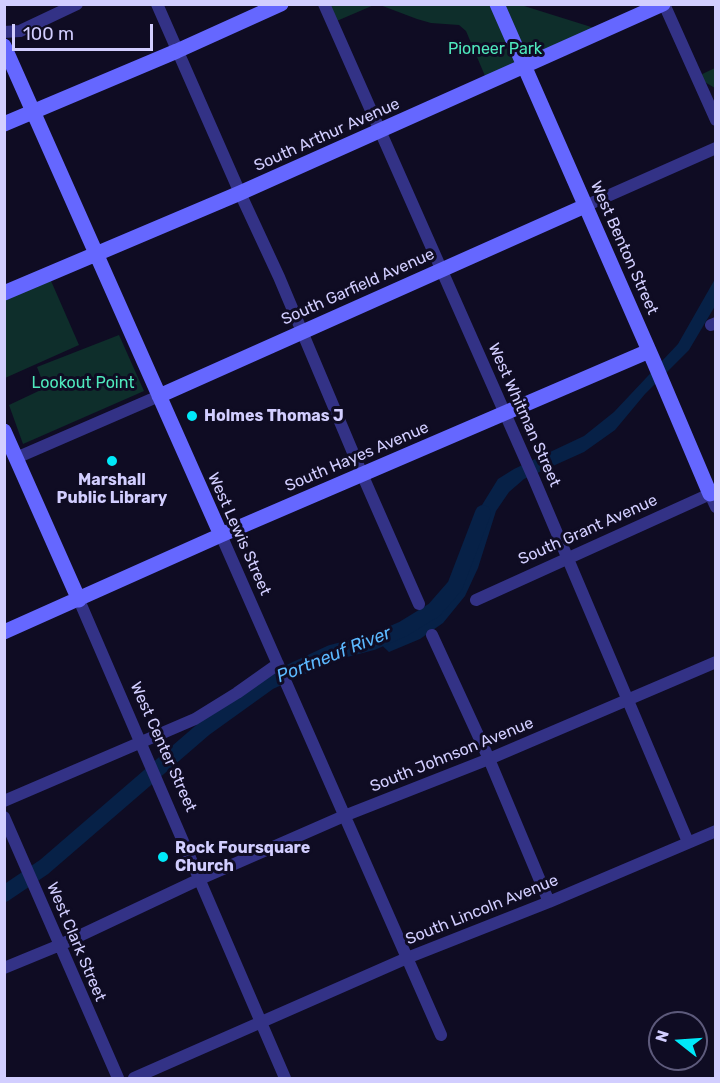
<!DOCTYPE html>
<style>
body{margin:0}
#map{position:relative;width:720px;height:1083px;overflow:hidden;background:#0f0c23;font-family:Rubik,sans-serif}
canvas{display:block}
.frame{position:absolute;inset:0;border:6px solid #d2ceff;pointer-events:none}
.north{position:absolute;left:648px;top:1011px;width:60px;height:60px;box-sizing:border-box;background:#0f0c23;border:2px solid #5d5a7b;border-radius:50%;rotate:287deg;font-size:16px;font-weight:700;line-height:24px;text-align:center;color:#d2ceff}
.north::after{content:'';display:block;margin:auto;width:21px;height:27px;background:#00e9f9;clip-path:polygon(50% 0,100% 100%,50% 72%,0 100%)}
.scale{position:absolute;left:12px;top:24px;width:141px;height:27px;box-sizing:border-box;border:3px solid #d2ceff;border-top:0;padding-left:8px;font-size:18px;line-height:21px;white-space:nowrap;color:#d2ceff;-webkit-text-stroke:4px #0f0c23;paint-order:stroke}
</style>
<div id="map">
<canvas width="720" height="1083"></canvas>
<div class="frame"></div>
<div class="north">N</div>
<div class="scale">100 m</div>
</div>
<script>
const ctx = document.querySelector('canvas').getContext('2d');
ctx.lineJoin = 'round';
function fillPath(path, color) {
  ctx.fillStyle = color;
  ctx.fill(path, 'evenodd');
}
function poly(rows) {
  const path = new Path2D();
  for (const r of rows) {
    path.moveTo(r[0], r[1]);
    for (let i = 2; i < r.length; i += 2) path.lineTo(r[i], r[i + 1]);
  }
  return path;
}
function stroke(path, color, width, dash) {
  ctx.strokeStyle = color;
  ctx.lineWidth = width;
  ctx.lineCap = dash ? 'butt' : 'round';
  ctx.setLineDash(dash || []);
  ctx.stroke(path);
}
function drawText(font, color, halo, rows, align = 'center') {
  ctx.font = font + ' Rubik,sans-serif';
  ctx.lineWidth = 6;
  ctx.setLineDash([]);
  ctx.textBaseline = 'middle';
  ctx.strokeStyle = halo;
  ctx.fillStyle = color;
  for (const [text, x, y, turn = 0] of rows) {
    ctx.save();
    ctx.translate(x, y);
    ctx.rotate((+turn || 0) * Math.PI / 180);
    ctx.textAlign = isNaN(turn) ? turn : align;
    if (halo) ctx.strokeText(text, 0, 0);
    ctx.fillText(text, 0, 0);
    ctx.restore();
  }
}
const green = poly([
 [324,5,374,5,332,23],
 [380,5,521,5,604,31,488,83,466,31,459,25,431,23,417,19],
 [715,68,715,88,696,77],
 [48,274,79,345,5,378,4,293],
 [119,335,144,391,23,444,9,405,45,388,37,367]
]);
const water = poly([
 [715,279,715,306,689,350,645,394,615,430,584,452,524,479,509,492,496,511,478,568,465,596,443,623,420,639,389,652,375,639,423,623,456,593,473,559,477,522,482,505,498,479,514,469,584,436,614,412,678,344]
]);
const river = poly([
 [4,894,44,867,205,728,269,682,331,653,373,642,403,629,434,610,455,586,483,513]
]);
const street = poly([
 [157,4,240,193,279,277,362,474,419,604],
 [324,4,534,479,688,842],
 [664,4,716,120],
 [4,32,20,31,77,4],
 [585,206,716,148],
 [711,325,716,323],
 [16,458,159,396],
 [221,535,441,1035],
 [79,600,285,1078],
 [476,600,710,494,716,507],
 [432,635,489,759,549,902],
 [4,801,195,719,237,693,278,664],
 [4,817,118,1078],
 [4,968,60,945,200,879,344,816,489,759,716,662],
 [134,1078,407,958,549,902,716,831]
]);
const secondary = poly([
 [497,4,654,362,710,494,716,492],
 [4,46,221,535],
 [4,124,177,51,281,4],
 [4,293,240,193,663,4],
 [159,396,585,206],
 [4,431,16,458,79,600],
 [4,632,221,535,649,351]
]);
const markers = [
 [192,416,6,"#00e9f9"],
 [112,461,6,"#00e9f9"],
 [163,857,6,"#00e9f9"]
];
const parkNames = [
 ["Pioneer Park",495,49],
 ["Lookout Point",83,383]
];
const streetNames = [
 ["South Arthur Avenue",327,135,-24],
 ["West Benton Street",624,248,66],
 ["South Garfield Avenue",358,287,-24],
 ["West Whitman Street",524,415,66],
 ["South Hayes Avenue",357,457,-23],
 ["South Grant Avenue",588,530,-24],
 ["West Lewis Street",239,534,66],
 ["West Center Street",163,747,66],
 ["South Johnson Avenue",452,755,-22],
 ["South Lincoln Avenue",482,910,-22],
 ["West Clark Street",76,942,67]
];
const poiNames = [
 ["Holmes Thomas J",204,416],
 ["Marshall",112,480,"center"],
 ["Public Library",112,498,"center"],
 ["Rock Foursquare",175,848],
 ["Church",175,866]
];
const waterNames = [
 ["Portneuf River",334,655,-22]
];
fillPath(green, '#0e2e2b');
fillPath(water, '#072147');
stroke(river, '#072147', 16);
stroke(street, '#333286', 12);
stroke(secondary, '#6567ff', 15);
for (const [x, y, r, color] of markers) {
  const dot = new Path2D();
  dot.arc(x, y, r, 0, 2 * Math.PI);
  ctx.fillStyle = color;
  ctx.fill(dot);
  stroke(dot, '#0f0c23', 2);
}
drawText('16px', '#4fe9bd', '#0f0c23', parkNames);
drawText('16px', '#d2ceff', '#0f0c23', streetNames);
drawText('bold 16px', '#d2ceff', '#0f0c23', poiNames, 'left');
drawText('italic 18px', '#5cb9ff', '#0f0c23', waterNames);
</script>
